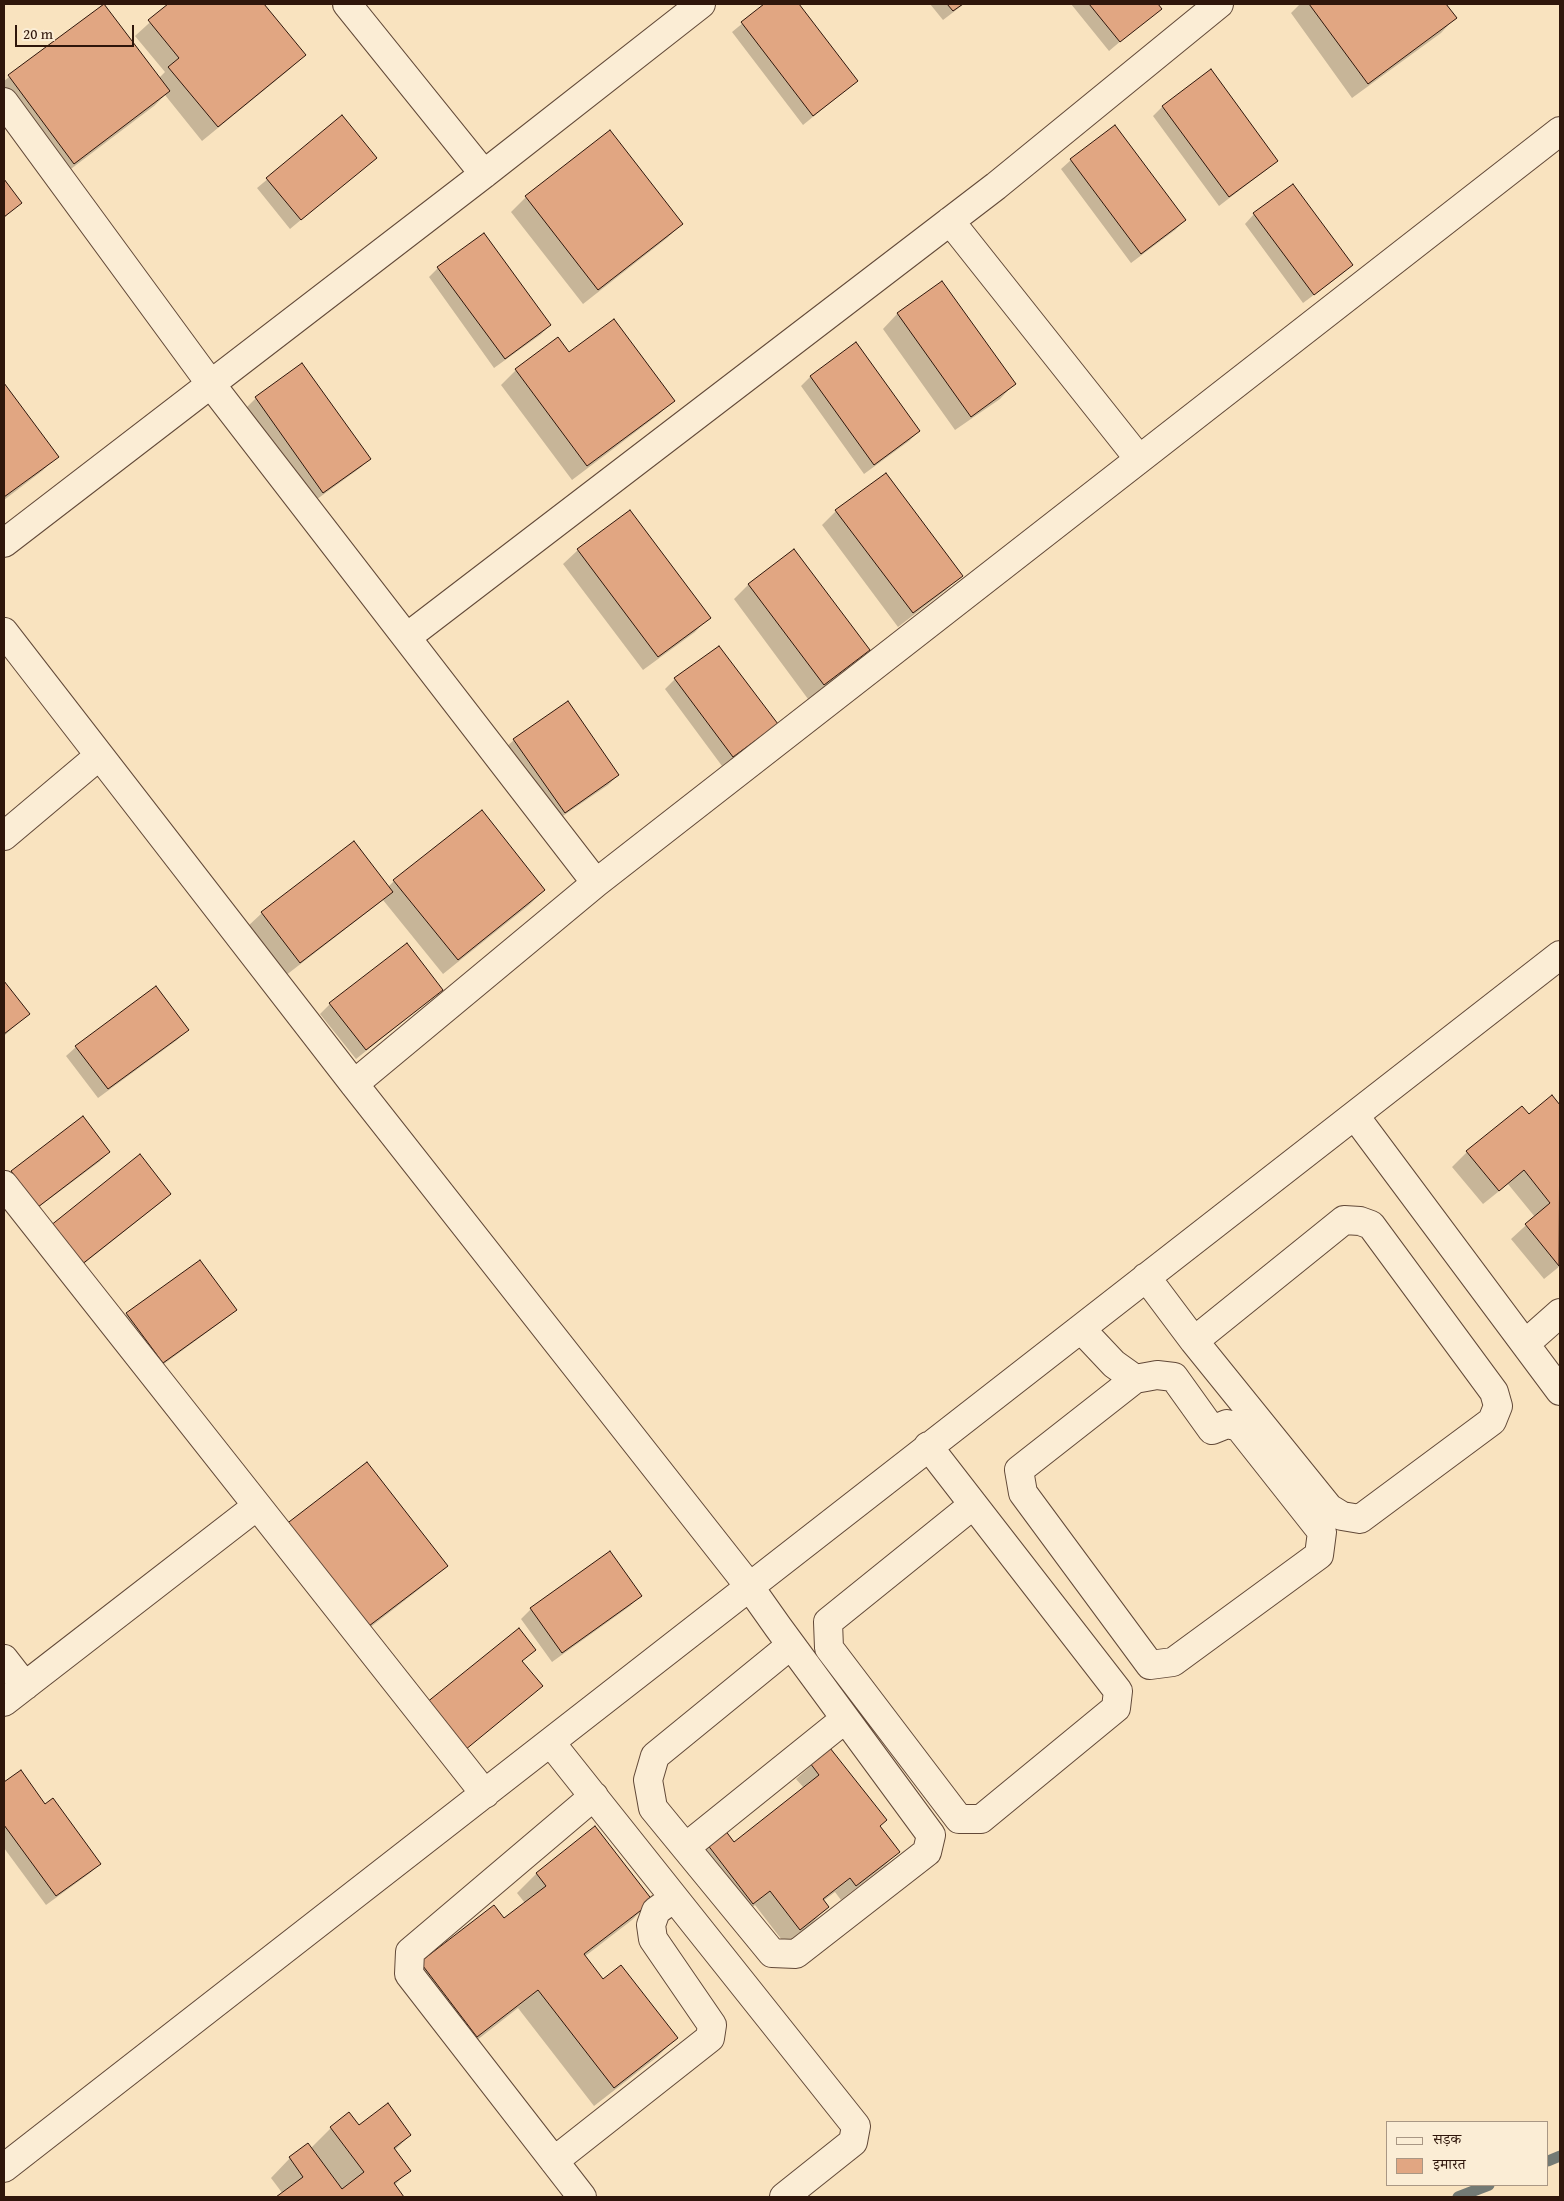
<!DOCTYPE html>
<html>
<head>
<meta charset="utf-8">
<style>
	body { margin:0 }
	#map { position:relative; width:1564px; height:2201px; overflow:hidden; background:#f9e3bf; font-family:"Gentium Book Plus","Noto Serif Devanagari",serif }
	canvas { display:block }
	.frame { position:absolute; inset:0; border:5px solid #2f160b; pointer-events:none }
	.legend { position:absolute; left:1386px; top:2121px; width:162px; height:65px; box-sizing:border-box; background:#fbedd5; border:1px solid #a99784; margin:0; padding:6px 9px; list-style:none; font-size:15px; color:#2f160b }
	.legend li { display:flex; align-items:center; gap:10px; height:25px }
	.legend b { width:25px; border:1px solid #a99784 }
	.scale { position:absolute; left:15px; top:25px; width:119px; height:22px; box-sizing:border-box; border:2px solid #2f160b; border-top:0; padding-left:6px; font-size:15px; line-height:18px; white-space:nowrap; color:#2f160b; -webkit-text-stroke:4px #fbedd5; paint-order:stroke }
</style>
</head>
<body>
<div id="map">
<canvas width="1564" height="2201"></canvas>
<div class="frame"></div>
<ul class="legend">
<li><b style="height:6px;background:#fbedd5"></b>सड़क</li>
<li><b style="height:14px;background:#e1a682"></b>इमारत</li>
</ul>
<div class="scale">20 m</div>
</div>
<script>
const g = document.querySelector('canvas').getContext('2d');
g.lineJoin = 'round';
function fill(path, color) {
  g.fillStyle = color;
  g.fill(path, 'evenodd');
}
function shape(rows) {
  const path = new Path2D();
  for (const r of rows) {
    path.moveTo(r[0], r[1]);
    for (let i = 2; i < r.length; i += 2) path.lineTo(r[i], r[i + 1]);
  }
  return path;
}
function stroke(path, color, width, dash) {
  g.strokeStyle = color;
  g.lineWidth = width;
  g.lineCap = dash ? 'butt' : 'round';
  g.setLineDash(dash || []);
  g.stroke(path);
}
const shadow = shape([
	[170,4,262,4,304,54,290,69,202,141,165,95,154,106,59,178,4,104,4,81,103,5,159,78,165,72,135,36],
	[766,4,797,4,857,81,803,125,732,32],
	[930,4,964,4,943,20],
	[1071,4,1156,4,1160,8,1109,51],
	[1300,4,1445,4,1455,18,1441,33,1352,98,1291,13],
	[1162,107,1276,160,1266,170,1219,206,1153,116],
	[342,117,375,158,290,229,257,188],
	[610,131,682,224,667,238,583,304,511,212,526,197],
	[1071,160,1185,220,1175,230,1131,263,1061,169],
	[4,181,20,202,4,218],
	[1254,214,1352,265,1342,274,1303,303,1245,224],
	[438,268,550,325,540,335,494,368,429,277],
	[942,283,1014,384,1000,399,955,430,883,329,897,314],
	[856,344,919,431,909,441,864,474,801,386,810,377],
	[569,354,673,401,658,415,572,480,501,385,516,370],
	[302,365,370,459,360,468,313,502,246,408,256,398],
	[4,385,57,457,42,471,4,500],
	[836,511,961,576,946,590,898,627,822,525],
	[578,550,709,617,695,632,643,670,563,564],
	[794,550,869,650,854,665,808,699,734,599,748,585],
	[675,679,776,724,766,734,722,766,665,689],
	[514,740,618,775,608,785,554,822,504,749],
	[394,881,544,890,529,905,443,974,383,900,285,976,247,927,262,913,388,887],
	[4,983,28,1014,4,1036],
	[442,990,356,1059,320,1014,330,1004],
	[187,1030,177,1040,98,1098,66,1056,76,1047],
	[1552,1097,1560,1107,1560,1266,1544,1279,1511,1239,1535,1217,1508,1184,1483,1204,1452,1167,1467,1152,1529,1116],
	[109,1152,99,1162,28,1215,4,1180,12,1172],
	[169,1194,160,1203,71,1274,51,1227],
	[235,1310,225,1319,153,1372,118,1324,127,1314],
	[271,1541,446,1566,431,1580,350,1643],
	[640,1596,630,1606,552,1662,521,1619,531,1609],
	[535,1649,521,1662,542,1686,454,1759,417,1714],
	[830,1749,879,1827,899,1851,884,1866,841,1900,835,1892,823,1901,827,1907,813,1922,785,1944,755,1905,738,1918,693,1860,708,1845,734,1844,804,1788,796,1779],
	[20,1772,45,1805,100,1863,90,1873,46,1905,4,1848,4,1784],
	[595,1828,651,1901,632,1920,584,1957,603,1980,676,2038,657,2057,594,2106,518,2008,458,2055,401,1982,420,1963,504,1920,525,1903,517,1893,536,1874],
	[359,2127,410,2135,394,2151,409,2170,394,2186,403,2197,278,2197,283,2194,271,2178,290,2158,311,2148,331,2128]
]);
const stream = shape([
	[1548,2161,1560,2156],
	[1458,2197,1489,2185]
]);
const building = shape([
	[104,4,170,91,74,164,8,75,104,4],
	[168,4,264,4,306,55,218,127,168,67,179,58,148,20,168,4],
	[764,4,799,4,858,81,813,116,741,22,764,4],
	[947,4,963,4,953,11,947,4],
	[1089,4,1158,4,1162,9,1120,42,1089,4],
	[1309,4,1446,4,1457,18,1368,84,1309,4],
	[1211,69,1278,161,1229,197,1162,106,1211,69],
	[342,115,377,158,301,220,266,178,342,115],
	[1115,125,1186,220,1141,254,1070,159,1115,125],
	[610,130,683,224,598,290,525,196,610,130],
	[4,179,22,203,4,217,4,179],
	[1293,184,1353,265,1314,295,1253,213,1293,184],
	[484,233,551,325,505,359,437,267,484,233],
	[942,281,1016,384,971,417,897,313,942,281],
	[614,319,675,401,587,466,515,369,558,337,569,352,614,319],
	[856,342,920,431,874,465,810,376,856,342],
	[302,363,371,459,323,493,255,397,302,363],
	[4,383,59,457,4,497,4,383],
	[886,473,963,576,913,613,835,510,886,473],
	[630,510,711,618,658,657,577,549,630,510],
	[794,549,870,650,824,685,748,584,794,549],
	[719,646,778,724,733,757,674,678,719,646],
	[568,701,619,775,565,813,513,739,568,701],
	[482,810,545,890,458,960,393,880,482,810],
	[354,841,393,892,300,963,261,912,354,841],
	[407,943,443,990,366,1050,329,1003,407,943],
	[4,981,30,1014,4,1034,4,981],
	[156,986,189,1030,108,1089,75,1046,156,986],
	[1552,1095,1560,1105,1559,1266,1525,1224,1550,1203,1524,1170,1499,1191,1466,1151,1522,1106,1529,1114,1552,1095],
	[83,1116,110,1152,38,1207,11,1171,83,1116],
	[140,1154,171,1194,81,1265,50,1226,140,1154],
	[200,1260,237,1310,163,1363,126,1313,200,1260],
	[367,1462,448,1566,365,1629,285,1525,367,1462],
	[610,1551,642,1596,562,1653,530,1608,610,1551],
	[519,1628,536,1650,522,1661,543,1686,465,1750,426,1703,519,1628],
	[830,1748,887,1820,880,1826,900,1852,856,1886,850,1878,823,1899,829,1907,800,1930,770,1891,753,1904,707,1844,725,1830,734,1842,819,1775,810,1763,830,1748],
	[21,1770,45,1804,53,1798,101,1864,56,1896,4,1825,4,1782,21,1770],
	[595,1826,653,1901,584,1954,603,1979,621,1965,678,2038,614,2088,538,1990,477,2037,420,1962,494,1905,504,1918,546,1886,536,1873,595,1826],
	[388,2103,411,2135,394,2148,411,2171,394,2183,404,2197,276,2197,303,2177,289,2157,308,2143,342,2189,364,2172,330,2127,349,2112,359,2125,388,2103]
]);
const street = shape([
	[347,4,484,174],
	[4,102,210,383,596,883],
	[950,221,1139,459],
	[4,543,484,174,701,4],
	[4,632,354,1084,749,1586,778,1627,931,1835,927,1852,796,1954,772,1953,653,1808,648,1780,655,1756,791,1645],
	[407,637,996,186,1219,4],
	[4,836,99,756],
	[354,1084,596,883,1560,131],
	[1355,1116,1560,1391],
	[4,1185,485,1794],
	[1146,1277,1194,1341,1329,1508,1342,1516,1360,1519,1492,1421,1498,1406,1494,1392,1371,1225,1360,1221,1344,1220,1194,1341],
	[1081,1329,1114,1364,1135,1379,1157,1375,1174,1377,1212,1430,1227,1424,1239,1427,1322,1532,1319,1555,1173,1662,1150,1665,1023,1493,1019,1470,1135,1379],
	[1525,1344,1560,1313],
	[928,1446,1118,1691,1116,1708,981,1819,959,1819,829,1648,828,1622,973,1505],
	[4,1659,25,1686],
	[4,1702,257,1506],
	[551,1743,856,2126,853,2142,784,2197],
	[686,1847,845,1719],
	[554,2161,710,2038,712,2025,653,1939,651,1925,656,1911,674,1898],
	[4,2168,1560,955],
	[582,2197,409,1974,410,1952,594,1796]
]);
fill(shadow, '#0003');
stroke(stream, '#737a74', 11);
fill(building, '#e1a682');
stroke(building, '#2f160b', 1);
stroke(street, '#624938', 30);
stroke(street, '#fbedd5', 28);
</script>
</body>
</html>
